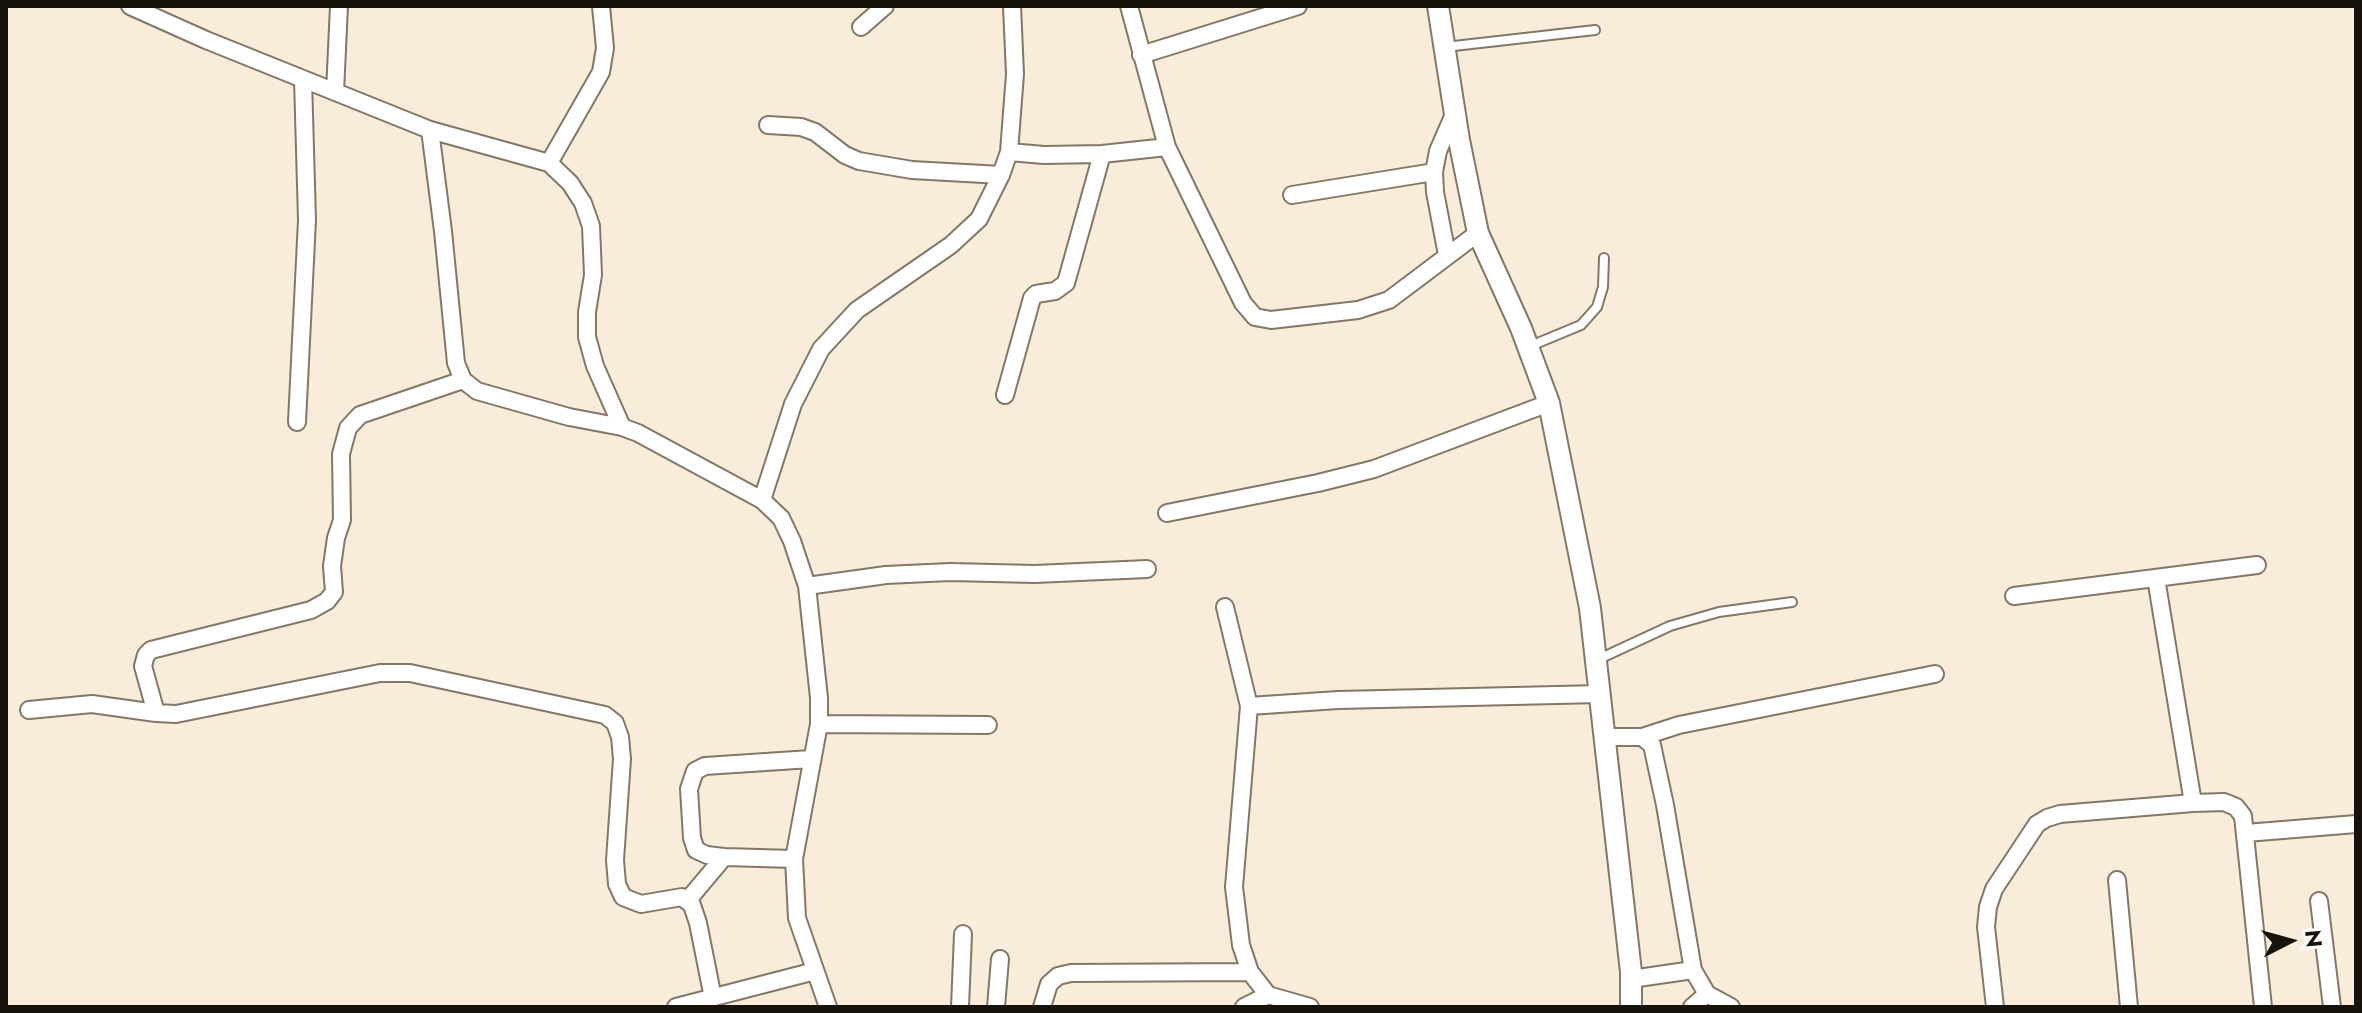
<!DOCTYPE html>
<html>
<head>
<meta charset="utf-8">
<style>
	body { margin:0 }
	#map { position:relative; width:2362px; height:1013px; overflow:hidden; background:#faecda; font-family:Jost,sans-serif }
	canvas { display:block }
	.frame { position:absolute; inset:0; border:8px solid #17130c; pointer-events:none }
	.north { position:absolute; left:2250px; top:901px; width:80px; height:80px; -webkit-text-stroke:6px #fff; paint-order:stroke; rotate:84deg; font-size:22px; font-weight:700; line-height:32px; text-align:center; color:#17130c }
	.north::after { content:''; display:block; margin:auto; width:28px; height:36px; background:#17130c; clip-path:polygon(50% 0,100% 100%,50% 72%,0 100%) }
</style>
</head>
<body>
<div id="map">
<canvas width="2362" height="1013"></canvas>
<div class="frame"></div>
<div class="north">N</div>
</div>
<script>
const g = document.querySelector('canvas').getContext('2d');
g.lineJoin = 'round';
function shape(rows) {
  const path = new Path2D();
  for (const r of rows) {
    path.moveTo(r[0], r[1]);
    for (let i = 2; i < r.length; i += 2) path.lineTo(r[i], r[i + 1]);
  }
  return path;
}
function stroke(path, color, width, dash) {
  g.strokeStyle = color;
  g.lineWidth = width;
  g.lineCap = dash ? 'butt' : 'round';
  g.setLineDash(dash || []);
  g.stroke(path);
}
const service = shape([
	[1445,47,1595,30],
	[1528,347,1581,325,1597,307,1603,287,1604,258],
	[1599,659,1670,626,1719,612,1792,602]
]);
const minor = shape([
	[130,6,206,40,430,130,549,163,570,183,583,203,591,226,593,275,587,312,587,337,595,366,622,427],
	[1129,6,1167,147,1243,303,1255,317,1271,320,1358,310,1389,300,1478,233],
	[861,27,885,6],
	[1141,55,1298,6],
	[335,92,339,6],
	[768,125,801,127,815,132,845,155,859,161,912,170,1001,175],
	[430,130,443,231,456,363,463,380,477,391,569,417,622,427,638,433,762,500,781,518,792,541,807,586,819,698,819,724,794,859,797,918,828,1007],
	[1009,152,1044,155,1102,154,1167,147],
	[549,163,601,72,605,48,601,6],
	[1292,195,1434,172],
	[1447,255,1435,192,1434,172,1438,151,1455,112],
	[1005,395,1032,298,1036,294,1055,291,1066,283,1102,154],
	[297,422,307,220,303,79],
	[762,500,793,404,821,349,857,310,951,245,979,219,1001,175,1009,152,1015,74,1012,6],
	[1167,513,1318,483,1374,469,1549,403],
	[2156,578,2193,803],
	[807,586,886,575,950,572,1035,574,1147,569],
	[2014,596,2257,565],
	[1225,607,1249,706,1234,887,1241,945,1250,972,1268,995,1310,1007],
	[1249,706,1338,700,1601,694],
	[29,710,92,704,156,713,176,714,380,673,410,673,605,715,615,723,620,737,622,759,615,860,617,884,623,897,641,904,682,897,692,905,698,923,713,998],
	[156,713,143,666,146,655,151,650,311,610,327,601,334,592,332,566,336,538,342,520,341,454,348,428,360,415,463,380],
	[819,724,988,725],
	[1606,737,1642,737,1652,745,1665,805,1693,970,1707,994,1731,1007],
	[1642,737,1679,725,1935,674],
	[2246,833,2356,824],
	[794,859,724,857,707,855,696,850,692,838,689,789,695,771,705,766,811,759],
	[2117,880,2129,1007],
	[687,901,724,857],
	[2319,901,2332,1007],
	[1631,979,1693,970],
	[676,1007,815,971],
	[960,1007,963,934],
	[996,1007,1000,959],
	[1042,1007,1049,984,1058,976,1071,973,1250,972],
	[1244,1007,1268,995],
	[1692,1007,1707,994],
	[1995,1007,1986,927,1988,907,1994,889,2037,824,2047,818,2060,814,2193,803,2224,802,2236,807,2243,816,2263,1007]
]);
const tertiary = shape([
	[1438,6,1459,140,1478,233,1521,328,1549,403,1590,608,1631,972,1631,1007]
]);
stroke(service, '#847767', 12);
stroke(minor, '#847767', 20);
stroke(tertiary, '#847767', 24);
stroke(service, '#fff', 8);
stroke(minor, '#fff', 16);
stroke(tertiary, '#fff', 20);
</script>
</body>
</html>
